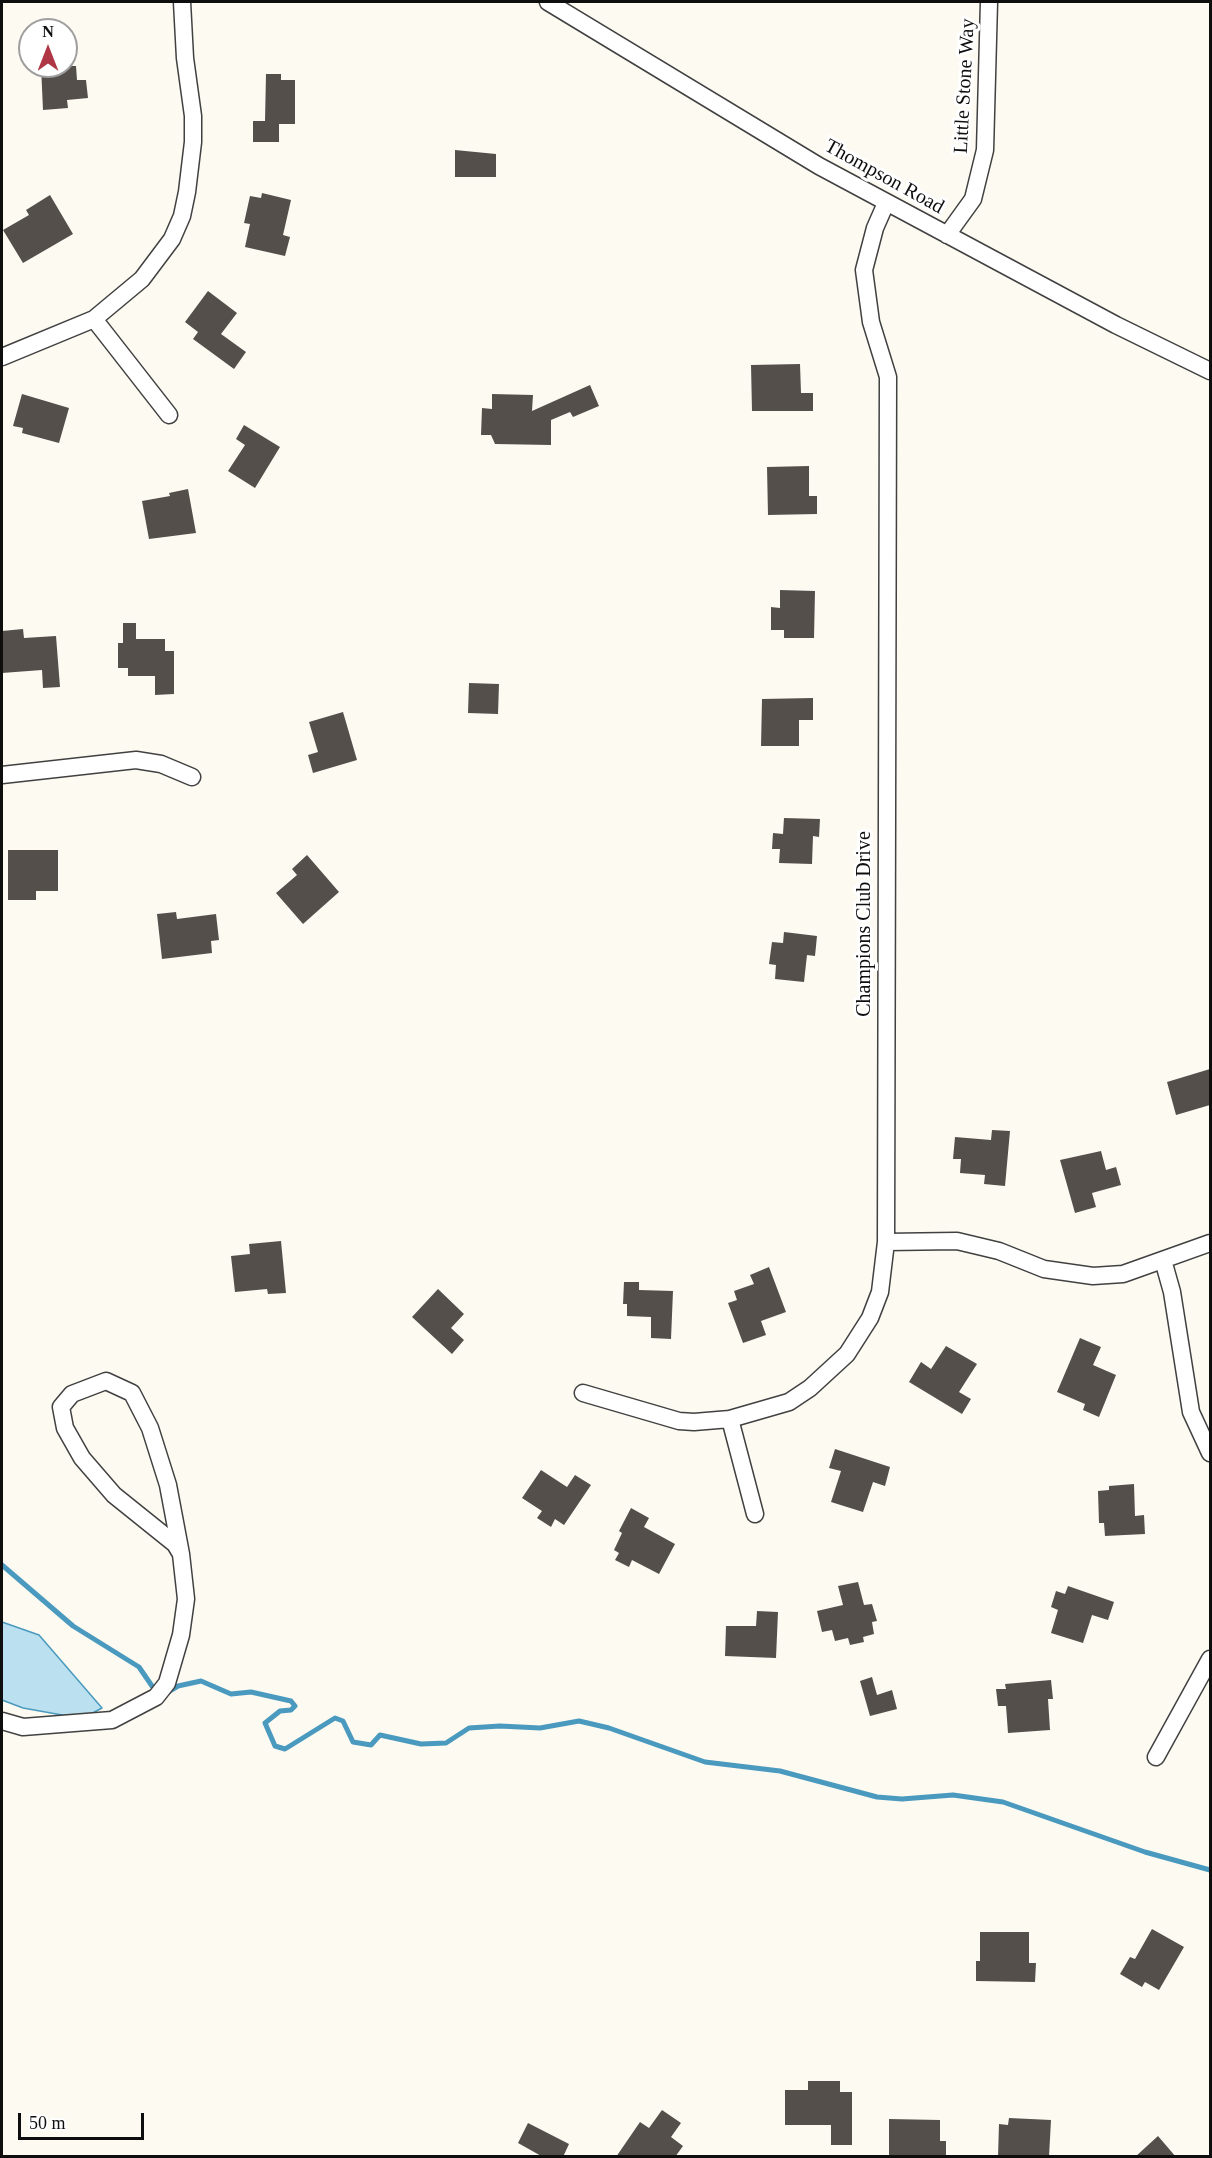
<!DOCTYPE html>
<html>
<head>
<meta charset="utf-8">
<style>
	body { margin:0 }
	#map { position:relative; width:1212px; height:2158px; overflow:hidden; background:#fdfaf1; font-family:Georgia,serif }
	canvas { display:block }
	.frame { position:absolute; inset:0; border:3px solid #0e0e0e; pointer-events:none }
	.north { position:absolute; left:18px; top:18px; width:60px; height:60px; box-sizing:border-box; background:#fff; border:2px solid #9f9f9f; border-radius:50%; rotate:0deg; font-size:16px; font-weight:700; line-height:24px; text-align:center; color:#0e0e0e }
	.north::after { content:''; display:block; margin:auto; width:21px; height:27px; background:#ae3645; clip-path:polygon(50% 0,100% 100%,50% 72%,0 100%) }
	.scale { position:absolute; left:18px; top:2113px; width:126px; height:27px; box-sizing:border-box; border:3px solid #0e0e0e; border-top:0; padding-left:8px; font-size:18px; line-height:21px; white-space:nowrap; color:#0e0e0e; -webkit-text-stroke:4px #fff; paint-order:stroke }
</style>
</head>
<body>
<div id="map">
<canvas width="1212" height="2158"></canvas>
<div class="frame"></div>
<div class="north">N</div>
<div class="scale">50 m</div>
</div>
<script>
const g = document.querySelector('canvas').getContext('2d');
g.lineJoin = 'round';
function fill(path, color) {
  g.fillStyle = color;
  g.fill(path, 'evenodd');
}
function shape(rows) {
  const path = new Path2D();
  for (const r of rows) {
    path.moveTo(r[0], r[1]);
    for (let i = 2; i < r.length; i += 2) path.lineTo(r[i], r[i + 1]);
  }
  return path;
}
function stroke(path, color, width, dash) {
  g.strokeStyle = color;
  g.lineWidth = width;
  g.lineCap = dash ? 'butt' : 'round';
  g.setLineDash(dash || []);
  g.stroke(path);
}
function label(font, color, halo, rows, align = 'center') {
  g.font = font + ' Georgia,serif';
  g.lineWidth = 6;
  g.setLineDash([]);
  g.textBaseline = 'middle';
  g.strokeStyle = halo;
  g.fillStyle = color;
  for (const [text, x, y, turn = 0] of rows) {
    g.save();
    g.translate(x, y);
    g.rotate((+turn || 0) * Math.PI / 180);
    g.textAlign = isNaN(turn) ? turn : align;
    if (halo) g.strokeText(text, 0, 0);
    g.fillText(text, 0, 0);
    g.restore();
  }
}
const water = shape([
	[2,1622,39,1635,102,1708,87,1716,62,1715,23,1708,2,1700,2,1622]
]);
const stream = shape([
	[2,1565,73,1626,139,1667,152,1686,159,1690],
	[168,1692,178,1686,201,1681,231,1694,251,1692,291,1701,295,1706,291,1710,280,1711,265,1723,275,1746,285,1749,335,1718,343,1721,353,1742,371,1745,380,1735,421,1744,446,1743,469,1728,500,1726,540,1728,579,1721,609,1728,705,1762,780,1771,877,1797,902,1799,953,1795,1003,1802,1145,1852,1210,1870]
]);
const building = shape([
	[41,66,76,66,77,80,86,80,88,98,67,100,68,108,43,110],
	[266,74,281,74,281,80,295,80,295,124,279,124,279,142,253,142,253,121,265,121],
	[455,150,496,154,496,177,455,177],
	[262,193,291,200,283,235,290,237,285,256,245,247,250,224,244,223,250,196,261,198],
	[50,195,73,234,23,263,3,230,29,215,26,210],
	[208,291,237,313,221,334,246,352,234,369,193,339,198,332,185,322],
	[800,364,801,393,813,393,813,411,752,411,751,365],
	[590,385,599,406,573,417,570,412,551,420,551,445,495,444,491,435,481,435,482,408,492,409,492,394,533,395,532,411],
	[22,394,69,408,59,443,22,433,23,428,13,426],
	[244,425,280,447,255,488,228,471,245,445,236,439],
	[809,466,809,496,817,496,817,514,768,515,767,467],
	[188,489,196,533,149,539,142,501,170,496,169,493],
	[780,590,815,591,814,638,784,638,784,630,771,630,771,607,780,608],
	[123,623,136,623,136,639,165,639,165,651,174,651,174,694,155,695,155,676,128,676,128,668,118,668,118,643,123,643],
	[23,629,24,638,56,636,60,687,43,688,42,670,2,673,2,631],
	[469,683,499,684,498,714,468,713],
	[813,698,813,720,799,720,799,746,761,746,762,699],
	[343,712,357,760,313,773,308,755,318,752,309,722],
	[784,818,820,819,819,837,813,836,812,864,779,863,780,849,772,849,773,833,783,834],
	[8,850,58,850,58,891,36,891,36,900,8,900],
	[307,855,339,892,303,924,276,893,297,875,292,869],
	[176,912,177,919,216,914,219,940,211,941,212,953,162,959,157,914],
	[784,932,817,936,815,956,807,955,804,982,775,979,776,965,769,964,772,942,783,943],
	[1210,1069,1210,1105,1176,1115,1167,1082],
	[992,1130,1010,1131,1005,1186,984,1184,985,1175,960,1173,961,1159,953,1159,955,1137,991,1140],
	[1101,1151,1106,1170,1116,1167,1121,1185,1092,1193,1096,1207,1075,1213,1060,1160],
	[281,1241,286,1293,268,1294,267,1289,235,1292,231,1256,250,1254,249,1244],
	[769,1267,786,1312,761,1321,766,1335,743,1343,728,1303,737,1300,734,1291,754,1284,750,1275],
	[624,1282,639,1282,639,1290,673,1291,671,1339,651,1338,651,1317,627,1316,627,1304,623,1304],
	[438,1289,464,1314,451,1328,464,1340,452,1354,412,1317],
	[1080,1338,1101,1347,1093,1365,1116,1375,1099,1417,1083,1410,1085,1404,1057,1392],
	[946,1346,977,1364,959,1392,971,1399,962,1414,909,1382,921,1362,931,1369],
	[835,1449,890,1467,885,1486,873,1482,863,1512,831,1502,841,1471,829,1468],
	[541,1470,567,1487,575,1475,591,1485,564,1525,555,1519,551,1527,537,1518,542,1511,522,1498],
	[1134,1484,1135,1516,1144,1515,1145,1534,1105,1536,1104,1523,1099,1523,1098,1491,1109,1490,1109,1486],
	[631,1508,649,1518,644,1527,675,1544,659,1574,632,1560,629,1567,615,1560,619,1553,614,1550,622,1533,619,1531],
	[858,1582,864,1605,872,1604,877,1621,872,1622,874,1634,863,1637,864,1642,850,1645,848,1638,835,1641,832,1630,822,1632,817,1611,843,1605,838,1586],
	[1068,1586,1114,1602,1108,1620,1092,1615,1083,1643,1051,1633,1058,1610,1051,1607,1056,1591,1065,1594],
	[757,1611,778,1612,776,1658,725,1656,726,1626,756,1626],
	[872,1677,877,1695,892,1690,897,1709,870,1716,860,1681],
	[1051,1680,1053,1699,1048,1699,1050,1730,1008,1733,1006,1706,998,1706,996,1689,1006,1689,1005,1684],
	[1152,1929,1184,1947,1159,1990,1145,1982,1142,1987,1120,1974,1130,1957,1135,1959],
	[980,1932,1029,1932,1029,1963,1036,1963,1035,1982,976,1981,976,1961,980,1961],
	[808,2081,840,2081,840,2092,852,2092,852,2145,831,2145,831,2125,785,2125,785,2090,808,2090],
	[662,2110,681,2123,671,2137,683,2146,675,2157,616,2157,640,2122,649,2128],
	[1009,2118,1051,2120,1049,2157,998,2157,999,2124,1008,2125],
	[889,2119,940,2120,940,2141,946,2141,946,2157,889,2157],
	[528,2123,569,2144,563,2157,543,2157,518,2143],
	[1158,2136,1176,2157,1135,2157]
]);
const minor = shape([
	[548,2,819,166,1116,325,1210,371],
	[947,235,973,199,985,150,989,2],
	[94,319,169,415],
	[2,357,94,319,142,279,172,239,182,216,187,192,193,142,193,116,185,58,182,2],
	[2,775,136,760,161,764,192,777],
	[886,1242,957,1241,999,1251,1044,1269,1093,1276,1123,1274,1210,1243],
	[1163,1260,1172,1292,1191,1412,1210,1453],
	[583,1393,679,1421,694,1422,730,1419,789,1402,810,1388,847,1354,870,1318,880,1292,886,1242,888,377,871,322,864,270,875,228,886,203],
	[730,1419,755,1514],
	[2,1721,23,1727,112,1720,156,1697,167,1683,181,1635,186,1599,181,1554,168,1485,150,1428,132,1393,106,1381,72,1394,61,1407,65,1428,82,1458,114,1495,175,1544,181,1554],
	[1156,1757,1210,1659]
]);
const streetNames = [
	["Little Stone Way",965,86,-87],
	["Thompson Road",884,177,29],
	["Champions Club Drive",865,924,-90]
];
fill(water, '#bbe0ef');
stroke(water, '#4a99be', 1.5);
stroke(stream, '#4a99be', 5);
fill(building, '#554f4c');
stroke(minor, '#414141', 19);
stroke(minor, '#fff', 16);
label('20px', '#0e0e0e', '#fff', streetNames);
</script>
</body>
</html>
